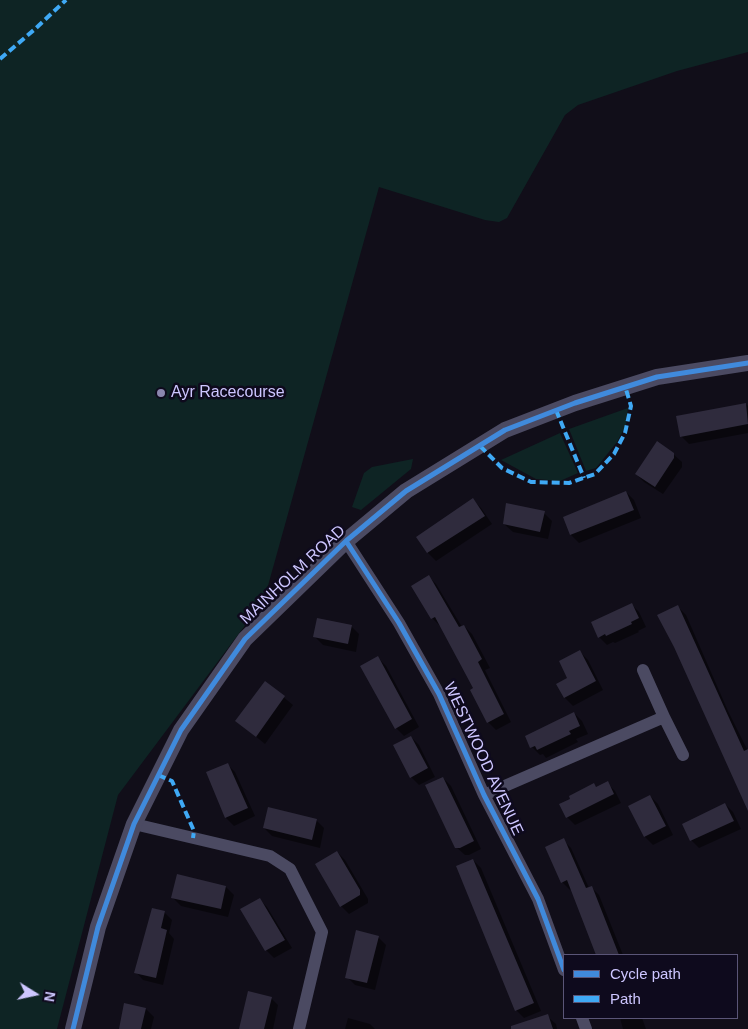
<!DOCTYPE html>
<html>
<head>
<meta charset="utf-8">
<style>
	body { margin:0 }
	#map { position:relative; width:748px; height:1029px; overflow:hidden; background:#110e19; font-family:Helvetica,sans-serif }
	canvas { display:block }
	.legend { position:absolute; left:563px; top:954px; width:175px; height:65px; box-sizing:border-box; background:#0e0a1d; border:1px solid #5a5577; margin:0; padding:6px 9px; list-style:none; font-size:15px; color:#cdc6ff }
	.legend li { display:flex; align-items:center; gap:10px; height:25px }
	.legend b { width:25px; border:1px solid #5a5577 }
	.north { position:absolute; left:10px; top:969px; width:50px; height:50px; -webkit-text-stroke:4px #0e0a1d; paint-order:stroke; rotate:100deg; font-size:14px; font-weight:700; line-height:20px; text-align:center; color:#cdc6ff }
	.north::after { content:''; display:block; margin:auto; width:18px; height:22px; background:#cdc6ff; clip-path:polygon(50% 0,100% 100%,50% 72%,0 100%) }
</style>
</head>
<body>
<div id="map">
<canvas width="748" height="1029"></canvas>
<ul class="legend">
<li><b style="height:6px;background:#408adc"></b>Cycle path</li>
<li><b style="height:6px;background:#3fa9f5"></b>Path</li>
</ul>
<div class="north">N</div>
</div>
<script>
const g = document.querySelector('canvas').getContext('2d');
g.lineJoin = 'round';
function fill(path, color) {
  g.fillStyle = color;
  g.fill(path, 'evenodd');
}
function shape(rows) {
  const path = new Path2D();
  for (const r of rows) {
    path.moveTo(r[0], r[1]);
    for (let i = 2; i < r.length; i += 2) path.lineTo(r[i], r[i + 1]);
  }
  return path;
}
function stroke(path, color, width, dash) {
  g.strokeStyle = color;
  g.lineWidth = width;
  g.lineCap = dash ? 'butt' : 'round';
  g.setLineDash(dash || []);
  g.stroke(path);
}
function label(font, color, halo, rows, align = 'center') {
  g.font = font + ' Helvetica,sans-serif';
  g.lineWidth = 5;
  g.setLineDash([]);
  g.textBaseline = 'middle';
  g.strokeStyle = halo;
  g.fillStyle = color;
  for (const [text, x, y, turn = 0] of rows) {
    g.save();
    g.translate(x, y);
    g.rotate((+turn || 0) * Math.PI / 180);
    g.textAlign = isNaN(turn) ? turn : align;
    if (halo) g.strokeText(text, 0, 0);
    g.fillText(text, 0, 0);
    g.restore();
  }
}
const green = shape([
	[0,0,748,0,748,52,677,71,578,105,565,115,507,218,499,222,485,220,379,187,264,600,118,795,57,1029,0,1029],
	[628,408,626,425,617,442,596,468,586,471,569,429],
	[560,433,578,473,560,481,536,479,501,460],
	[413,459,411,469,361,510,352,507,364,473,372,467]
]);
const shadow = shape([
	[746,404,748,406,748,433,689,444,681,436],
	[673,454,682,462,682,467,663,494,644,482,636,474],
	[626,492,634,500,641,518,579,543,571,535,564,517],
	[473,500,481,508,492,524,436,561,428,553,417,537],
	[544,513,552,521,548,539,513,532,504,524],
	[428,576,436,584,462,627,464,626,472,634,490,668,485,670,511,722,496,730,488,722,475,689,441,626,440,626,432,618],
	[631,604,639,612,646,627,638,631,639,632,615,643,613,642,607,645,599,637],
	[678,607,686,615,728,711,748,751,748,799],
	[351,626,359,634,356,652,323,645,315,637],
	[580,652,588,660,603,690,573,706,565,698,558,684,569,678],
	[378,658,386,666,419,727,404,736,396,728],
	[265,682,293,705,265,744,237,721],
	[574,713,582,721,588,734,576,739,578,742,546,758,543,754,540,755,532,747],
	[411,737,419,745,435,777,419,785,411,777],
	[227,764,235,772,255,816,234,826,226,818],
	[443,778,451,786,481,849,469,855,465,855,456,847],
	[607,783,615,791,621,803,575,825,567,817,572,800,594,785,597,788],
	[650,796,658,804,673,835,653,845,645,837,630,806],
	[725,804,733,812,741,829,699,848,691,840],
	[316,820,324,828,320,848,272,836,264,828],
	[563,840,571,848,589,888,591,887,599,895,623,955,598,955,572,889,570,890,562,882],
	[337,852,345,860,368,899,368,903,349,914,341,906],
	[473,860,481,868,541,1011,524,1018,516,1010],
	[226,887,234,895,228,917,181,906,173,898],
	[259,899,267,907,292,948,274,958,266,950],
	[164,912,172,920,169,933,174,939,163,985,143,980,136,972],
	[378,937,386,945,375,990,355,985,347,977],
	[271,998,278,1005,273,1029,241,1029],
	[146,1009,154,1017,151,1029,120,1029],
	[547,1016,556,1024,557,1029,533,1029],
	[348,1018,370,1024,375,1029,345,1029],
	[620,1018,642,1018,646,1029,623,1029]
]);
const building = shape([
	[746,403,748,424,680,437,676,416],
	[657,441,674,453,674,458,655,487,635,474],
	[626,491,634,510,570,535,563,517],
	[473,498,485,516,427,553,416,537],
	[506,503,545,511,540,532,503,524],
	[429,575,459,627,464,625,482,659,478,662,504,714,487,723,470,690,473,688,435,617,431,619,411,586],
	[632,603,639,618,631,622,632,624,606,636,605,634,598,638,591,622],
	[678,605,744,751,748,749,748,811,674,647,657,615],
	[317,618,352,625,348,644,313,637],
	[580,650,596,681,564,698,556,684,567,678,559,661],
	[378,656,412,719,395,729,360,666],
	[265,681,285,696,256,737,235,721],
	[574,712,580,726,569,731,571,734,537,750,535,746,530,748,525,736],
	[411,736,428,768,410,778,393,745],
	[228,763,248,808,225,818,206,772],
	[443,777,474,841,460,848,455,848,425,785],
	[608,781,614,794,566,818,559,804,570,799,569,796,594,783,596,787],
	[650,795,666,826,644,837,628,806],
	[725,803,734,821,690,841,682,824],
	[268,807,317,819,312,840,263,828],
	[564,838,586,888,592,886,619,955,596,955,567,880,561,883,545,847],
	[337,851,360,890,360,895,340,907,315,864],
	[473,859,534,1003,515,1011,456,866],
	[177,874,226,886,221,909,171,898],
	[260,898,285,940,265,951,240,909],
	[152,908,165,911,161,928,167,930,156,978,134,973],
	[356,930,379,936,367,983,345,978],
	[248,991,272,997,264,1029,239,1029],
	[124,1003,146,1008,141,1029,119,1029],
	[548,1014,553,1029,511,1029,511,1026]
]);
const minor = shape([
	[346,541,399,623,439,694,484,795,538,899,564,970],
	[643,670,664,717],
	[484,795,664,717,683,755],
	[134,824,270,856,290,869,322,932,299,1029],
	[582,1018,586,1029]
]);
const tertiary = shape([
	[73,1029,98,927,134,824,181,730,245,639,346,541,406,491,505,430,575,403,657,377,748,363]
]);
const quiet = shape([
	[0,59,35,29,66,0],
	[556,410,584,478],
	[480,446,502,468,531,482,569,483,595,474,614,454,625,433,631,406,625,386],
	[158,775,172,781,194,831,193,838]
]);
const cycleway = shape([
	[346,541,399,623,439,694,484,795,538,899,564,970],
	[73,1029,98,927,134,824,181,730,245,639,346,541,406,491,505,430,575,403,657,377,748,363]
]);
const markers = [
	[161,393,5,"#8b86ae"]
];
const poiNames = [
	["Ayr Racecourse",171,393]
];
const streetNames = [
	["MAINHOLM ROAD",293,575,-43],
	["WESTWOOD AVENUE",483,759,65]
];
fill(green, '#0e2424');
fill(shadow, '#0007');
fill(building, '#2f2b3d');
stroke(minor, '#4b4a62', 12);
stroke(tertiary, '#4b4a62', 16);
stroke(quiet, '#3fa9f5', 4, [8, 4]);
stroke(cycleway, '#408adc', 5);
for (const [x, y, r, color] of markers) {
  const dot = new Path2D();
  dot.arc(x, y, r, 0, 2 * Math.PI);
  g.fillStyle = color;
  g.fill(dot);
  stroke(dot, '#0e0a1d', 2);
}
label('16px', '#cdc6ff', '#0e0a1d', poiNames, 'left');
label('16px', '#cdc6ff', '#0e0a1d', streetNames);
</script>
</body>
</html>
